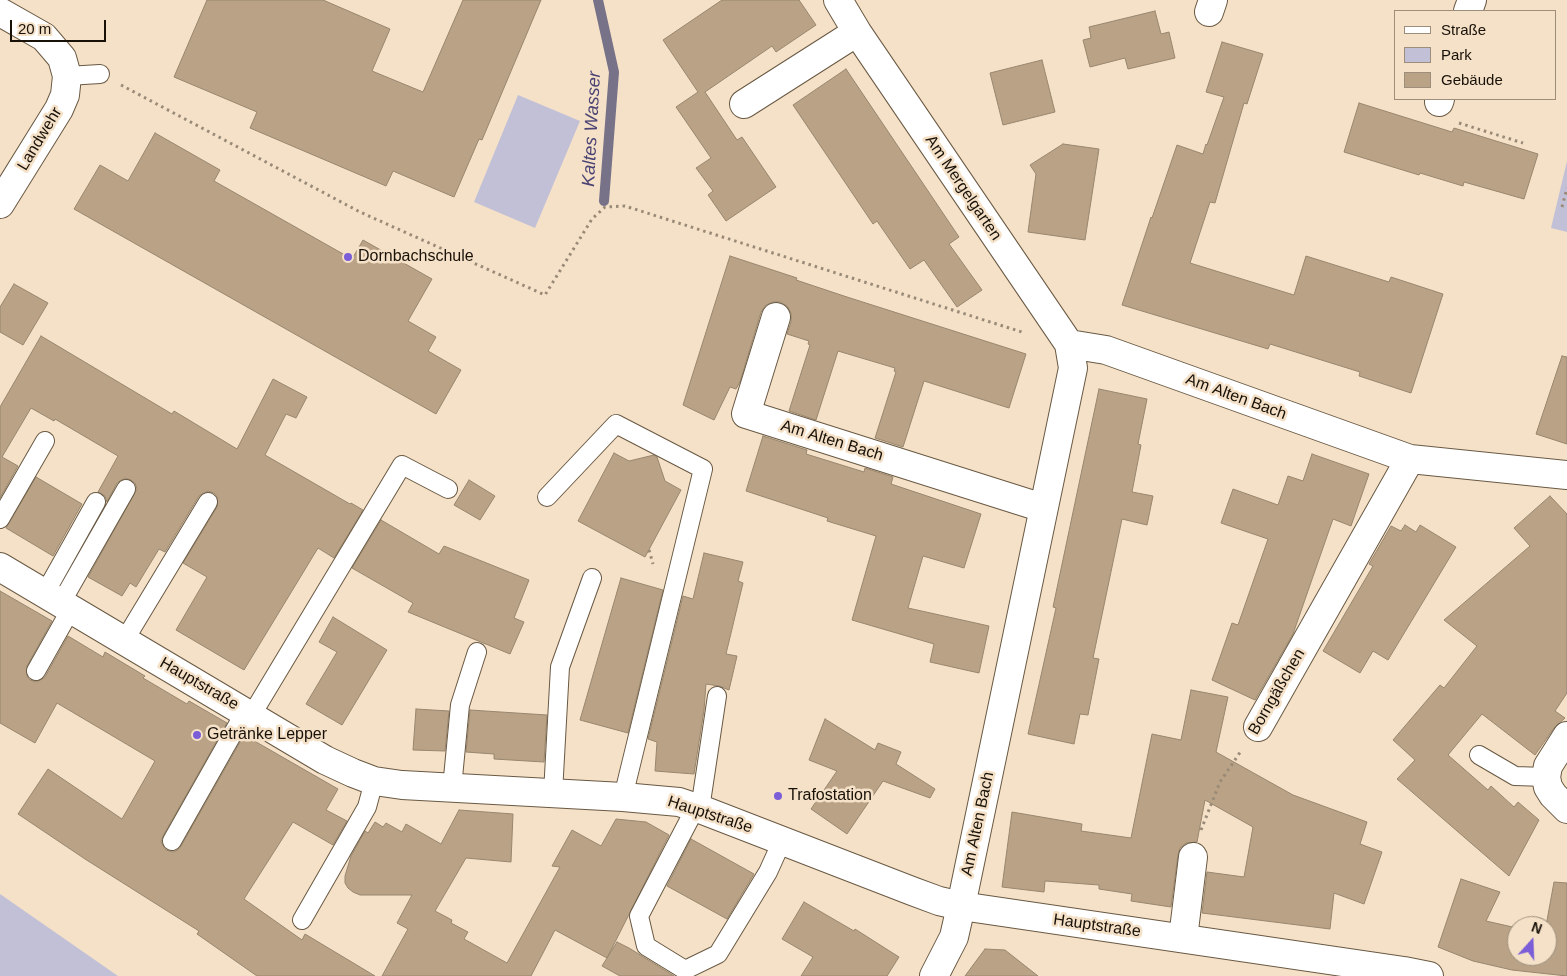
<!DOCTYPE html>
<html>
<head>
<meta charset="utf-8">
<style>
	body { margin:0 }
	#map { position:relative; width:1567px; height:976px; overflow:hidden; background:#f5e1c8; font-family:Arial,sans-serif }
	canvas { display:block }
	.legend { position:absolute; left:1394px; top:10px; width:162px; height:90px; box-sizing:border-box; background:#f5e1c8; border:1px solid #9d8e7b; margin:0; padding:6px 9px; list-style:none; font-size:15px; color:#181108 }
	.legend li { display:flex; align-items:center; gap:10px; height:25px }
	.legend b { width:25px; border:1px solid #9d8e7b }
	.north { position:absolute; left:1507px; top:916px; width:50px; height:50px; box-sizing:border-box; background:#f5e1c8; border:1px solid #9d8e7b; border-radius:50%; rotate:20deg; font-size:14px; font-weight:700; line-height:20px; text-align:center; color:#181108 }
	.north::after { content:''; display:block; margin:auto; width:18px; height:22px; background:#7a5dd7; clip-path:polygon(50% 0,100% 100%,50% 72%,0 100%) }
	.scale { position:absolute; left:10px; top:20px; width:96px; height:22px; box-sizing:border-box; border:2px solid #181108; border-top:0; padding-left:6px; font-size:15px; line-height:18px; white-space:nowrap; color:#181108; -webkit-text-stroke:4px #f5e1c8; paint-order:stroke }
</style>
</head>
<body>
<div id="map">
<canvas width="1567" height="976"></canvas>
<ul class="legend">
<li><b style="height:6px;background:#fff"></b>Straße</li>
<li><b style="height:14px;background:#c2c0d7"></b>Park</li>
<li><b style="height:14px;background:#b9a285"></b>Gebäude</li>
</ul>
<div class="north">N</div>
<div class="scale">20 m</div>
</div>
<script>
const g = document.querySelector('canvas').getContext('2d');
g.lineJoin = 'round';
function fill(path, color) {
  g.fillStyle = color;
  g.fill(path, 'evenodd');
}
function shape(rows) {
  const path = new Path2D();
  for (const r of rows) {
    path.moveTo(r[0], r[1]);
    for (let i = 2; i < r.length; i += 2) path.lineTo(r[i], r[i + 1]);
  }
  return path;
}
function stroke(path, color, width, dash) {
  g.strokeStyle = color;
  g.lineWidth = width;
  g.lineCap = dash ? 'butt' : 'round';
  g.setLineDash(dash || []);
  g.stroke(path);
}
function label(font, color, halo, rows, align = 'center') {
  g.font = font + ' Arial,sans-serif';
  g.lineWidth = 5;
  g.setLineDash([]);
  g.textBaseline = 'middle';
  g.strokeStyle = halo;
  g.fillStyle = color;
  for (const [text, x, y, turn = 0] of rows) {
    g.save();
    g.translate(x, y);
    g.rotate((+turn || 0) * Math.PI / 180);
    g.textAlign = isNaN(turn) ? turn : align;
    if (halo) g.strokeText(text, 0, 0);
    g.fillText(text, 0, 0);
    g.restore();
  }
}
const green = shape([
	[518,95,580,121,535,228,474,202],
	[1567,161,1567,232,1551,228],
	[0,894,118,976,0,976]
]);
const stream = shape([
	[598,0,614,72,604,201]
]);
const building = shape([
	[207,0,323,0,390,29,372,71,423,92,463,0,541,0,482,140,479,139,454,197,393,171,386,186,250,128,257,112,174,77,207,0],
	[722,0,799,0,816,25,776,52,772,46,705,92,737,140,742,137,776,187,726,221,708,195,713,191,696,168,711,158,676,107,698,92,663,40,722,0],
	[1155,11,1161,34,1169,32,1175,58,1128,69,1125,58,1090,67,1083,40,1091,38,1089,27,1155,11],
	[1222,42,1263,54,1247,104,1244,103,1215,203,1210,202,1190,263,1294,295,1306,256,1389,282,1391,277,1443,294,1411,393,1359,376,1360,372,1270,344,1268,349,1122,305,1151,217,1152,218,1177,145,1203,154,1206,144,1207,145,1224,97,1206,92,1222,42],
	[1042,60,1055,112,1003,125,990,73,1042,60],
	[846,69,959,237,949,244,982,290,957,307,924,260,910,269,877,221,873,224,793,105,846,69],
	[1359,103,1452,132,1454,128,1538,154,1524,199,1464,182,1463,186,1420,173,1419,175,1344,152,1359,103],
	[155,133,220,170,214,181,352,259,363,240,432,279,408,321,436,337,428,351,461,370,436,414,74,209,100,165,128,181,155,133],
	[1063,144,1099,149,1085,240,1028,232,1036,174,1030,165,1063,144],
	[730,256,797,278,796,280,847,297,1026,354,1009,408,924,381,903,447,875,438,896,372,894,371,895,368,838,351,816,420,789,411,810,345,808,344,809,341,787,334,791,322,791,313,787,306,780,302,773,302,766,305,761,312,740,382,736,389,730,387,714,420,683,405,730,256],
	[14,284,48,303,23,345,0,332,0,307,14,284],
	[41,336,172,414,174,411,237,449,273,379,307,397,296,418,286,414,265,455,350,504,351,503,363,510,334,558,318,548,244,670,176,630,207,577,183,563,217,507,217,497,214,493,208,491,199,496,165,552,159,549,136,587,130,583,122,596,88,577,137,489,135,483,131,480,125,478,117,483,107,502,105,496,98,492,118,456,55,419,54,421,31,408,2,457,18,466,0,498,0,407,41,336],
	[1562,356,1567,357,1567,444,1536,434,1562,356],
	[1099,389,1147,399,1138,444,1141,445,1132,492,1153,496,1147,525,1122,519,1093,658,1099,659,1088,715,1080,714,1074,744,1028,734,1056,608,1053,607,1099,389],
	[763,436,807,450,806,454,864,472,865,468,893,477,891,484,981,514,964,568,923,556,908,608,989,626,979,673,930,662,934,644,852,620,876,536,827,521,828,518,746,491,763,436],
	[614,453,629,461,654,455,657,457,665,481,681,490,645,557,578,521,614,453],
	[1312,454,1369,474,1351,526,1333,519,1293,634,1255,700,1212,680,1232,623,1238,625,1268,539,1221,523,1233,489,1278,505,1288,476,1303,481,1312,454],
	[36,477,82,504,53,556,6,528,36,477],
	[469,480,495,496,480,520,454,505,469,480],
	[1550,496,1567,514,1567,693,1555,711,1565,718,1554,728,1535,755,1482,714,1448,755,1488,790,1491,786,1514,807,1518,802,1539,820,1509,876,1397,779,1415,760,1393,740,1440,685,1444,688,1477,646,1444,620,1530,546,1514,528,1550,496],
	[381,520,439,554,444,546,529,580,514,618,524,622,510,654,408,612,413,603,352,568,381,520],
	[1405,525,1416,532,1420,525,1456,547,1388,660,1373,651,1360,673,1323,651,1373,566,1369,564,1391,526,1401,531,1405,525],
	[704,553,743,562,738,581,743,583,726,654,737,656,729,690,719,686,706,684,704,710,694,774,655,771,657,742,648,739,683,596,693,599,704,553],
	[621,578,663,590,628,733,580,720,621,578],
	[0,591,52,621,27,666,27,676,30,680,37,682,45,677,68,636,103,657,105,652,145,676,143,678,187,704,189,701,227,723,163,836,161,842,166,850,173,852,178,850,181,846,244,735,338,789,326,810,347,821,333,845,293,822,244,899,302,940,305,934,375,976,257,976,197,934,199,931,85,859,18,814,48,769,122,819,155,761,57,703,35,743,0,723,0,591],
	[333,617,387,650,342,725,306,704,337,652,319,642,333,617],
	[1191,690,1228,697,1216,752,1293,795,1367,822,1360,844,1382,852,1364,904,1334,893,1330,929,1202,913,1207,872,1244,877,1253,827,1205,800,1197,842,1186,843,1180,848,1178,855,1171,907,1131,901,1132,894,1099,889,1099,885,1045,881,1044,892,1002,887,1012,812,1082,824,1081,831,1131,838,1152,734,1181,740,1191,690],
	[416,709,449,711,445,751,413,750,416,709],
	[470,710,547,715,544,762,494,759,494,754,466,752,470,710],
	[825,719,875,750,878,743,901,752,896,764,935,789,930,798,883,781,847,834,811,809,837,771,809,760,825,719],
	[459,810,513,814,511,862,466,858,435,911,452,920,451,923,468,932,464,939,507,963,560,867,552,866,572,830,601,846,616,819,646,822,669,835,607,958,555,930,531,976,382,976,408,929,397,923,412,895,360,895,353,892,348,888,345,883,345,876,351,856,365,831,368,833,375,822,383,827,386,823,402,832,406,824,441,844,459,810],
	[691,839,754,874,727,919,667,886,691,839],
	[1461,879,1500,892,1486,921,1517,928,1517,956,1547,956,1546,926,1554,882,1567,883,1567,976,1512,970,1473,961,1438,947,1461,879],
	[804,902,854,931,855,929,899,957,887,976,801,976,813,957,782,939,804,902],
	[617,942,629,948,674,976,620,976,602,966,617,942],
	[985,949,1005,950,1038,976,965,976,985,949]
]);
const path = shape([
	[121,85,360,212,545,295,592,219,605,207,625,206,1025,333],
	[1459,123,1523,143],
	[1562,207,1567,188],
	[649,550,653,564],
	[1201,830,1220,782,1241,751]
]);
const lane = shape([
	[67,76,100,74],
	[547,497,616,424,703,469,623,797],
	[0,519,45,441],
	[45,593,96,502],
	[61,603,126,489],
	[124,641,208,502],
	[36,671,71,609],
	[251,716,402,465,448,489],
	[1479,755,1515,776,1546,777],
	[452,788,460,705,477,652],
	[553,793,560,667,592,578],
	[696,807,639,916,646,946,685,970,718,954,768,872,782,841],
	[700,809,717,696],
	[172,841,245,712],
	[302,920,367,807,374,781]
]);
const street = shape([
	[838,0,857,32,1069,344],
	[1468,11,1472,0],
	[0,12,44,37,62,58,67,76,65,95,59,109,0,204],
	[1209,12,1213,0],
	[1439,102,1440,99],
	[744,104,857,32],
	[776,317,746,414,1043,508],
	[1258,727,1410,459],
	[1567,736,1548,766,1546,777,1548,787,1553,795,1567,809],
	[1183,938,1193,857],
	[934,976,954,937,961,906,1073,368,1069,344,1106,350,1410,459,1567,475]
]);
const secondary = shape([
	[0,567,325,760,353,773,374,781,402,785,623,797,679,802,700,809,912,891,939,901,961,906,1404,971,1429,976]
]);
const markers = [
	[348,257,5,"#7a5dd7"],
	[197,735,5,"#7a5dd7"],
	[778,796,5,"#7a5dd7"]
];
const streetNames = [
	["Landwehr",40,139,-59],
	["Am Mergelgarten",963,188,56],
	["Am Alten Bach",1236,397,20],
	["Am Alten Bach",832,441,17],
	["Hauptstraße",199,684,30],
	["Borngäßchen",1277,692,-60],
	["Hauptstraße",710,815,18],
	["Am Alten Bach",978,824,-78],
	["Hauptstraße",1097,926,8]
];
const poiNames = [
	["Dornbachschule",358,257],
	["Getränke Lepper",207,735],
	["Trafostation",788,796]
];
const waterNames = [
	["Kaltes Wasser",592,129,-87]
];
fill(green, '#c2c0d7');
stroke(stream, '#777287', 10);
fill(building, '#b9a285');
stroke(building, '#98866e', 1);
stroke(lane, '#695943', 20);
stroke(street, '#695943', 30);
stroke(secondary, '#695943', 30);
stroke(path, '#998a78', 3, [2.5, 4]);
stroke(lane, '#fff', 18);
stroke(street, '#fff', 28);
stroke(secondary, '#fff', 28);
for (const [x, y, r, color] of markers) {
  const dot = new Path2D();
  dot.arc(x, y, r, 0, 2 * Math.PI);
  g.fillStyle = color;
  g.fill(dot);
  stroke(dot, '#f5e1c8', 2);
}
label('16px', '#181108', '#f5e1c8', streetNames);
label('16px', '#181108', '#f5e1c8', poiNames, 'left');
label('italic 18px', '#4b4373', '#f5e1c8', waterNames);
</script>
</body>
</html>
